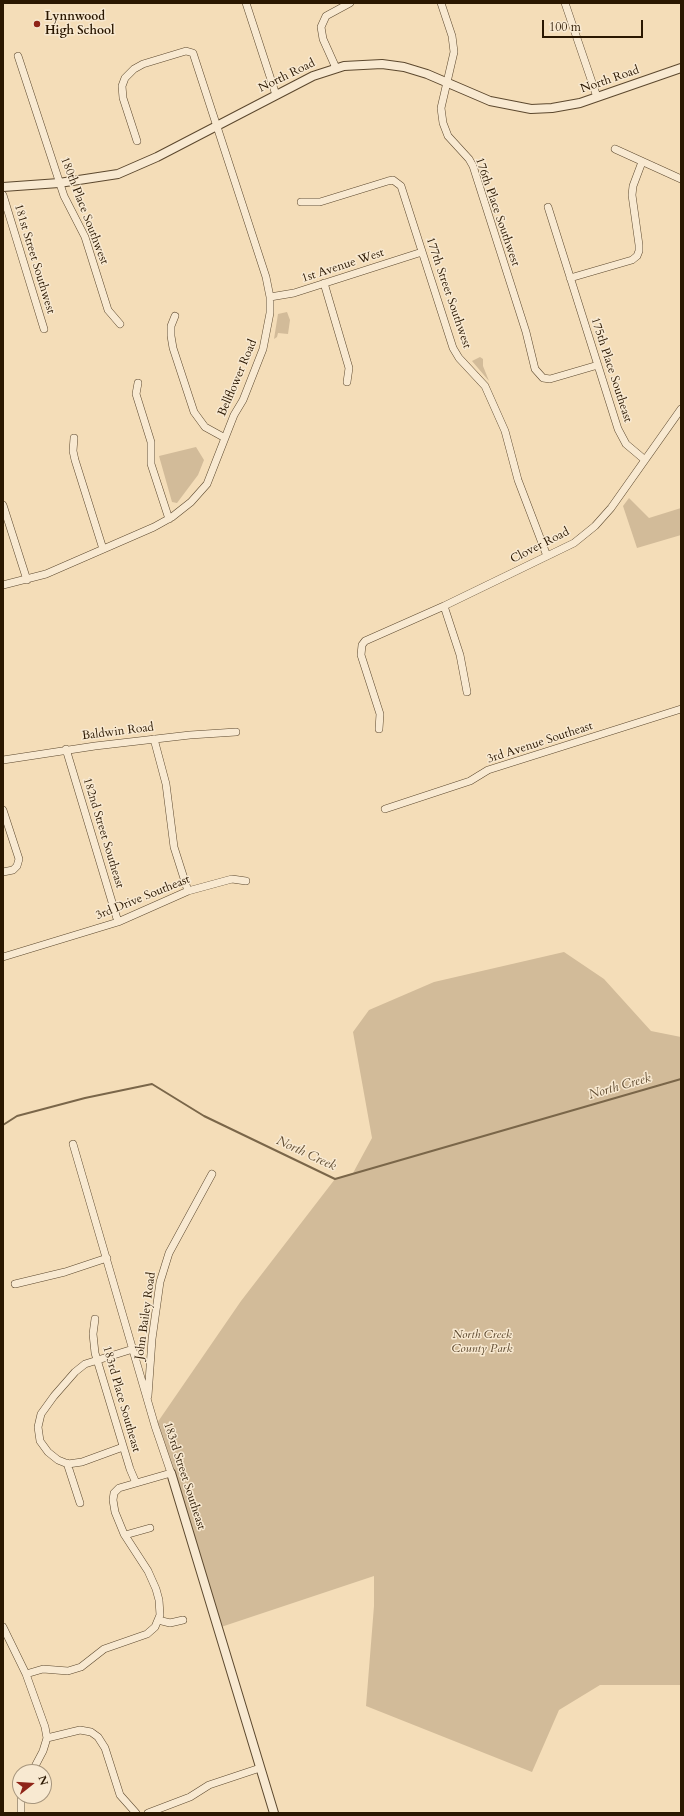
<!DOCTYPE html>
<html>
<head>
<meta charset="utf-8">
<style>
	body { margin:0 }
	#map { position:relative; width:684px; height:1816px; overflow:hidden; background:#f4ddb8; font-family:Cardo,serif }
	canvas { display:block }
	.frame { position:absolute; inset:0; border:4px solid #2a1700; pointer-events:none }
	.north { position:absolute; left:12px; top:1764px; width:40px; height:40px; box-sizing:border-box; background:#f8e9d1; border:1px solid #a6957d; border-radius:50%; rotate:73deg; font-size:11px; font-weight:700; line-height:16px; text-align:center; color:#2a1700 }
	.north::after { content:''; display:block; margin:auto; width:14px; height:18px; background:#8f2418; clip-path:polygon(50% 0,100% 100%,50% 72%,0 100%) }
	.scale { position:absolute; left:542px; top:20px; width:101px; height:18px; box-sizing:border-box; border:2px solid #2a1700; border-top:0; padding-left:5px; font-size:12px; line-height:14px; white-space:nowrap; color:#2a1700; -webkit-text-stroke:3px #f8e9d1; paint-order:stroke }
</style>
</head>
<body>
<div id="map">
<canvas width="684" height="1816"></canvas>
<div class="frame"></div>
<div class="north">N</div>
<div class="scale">100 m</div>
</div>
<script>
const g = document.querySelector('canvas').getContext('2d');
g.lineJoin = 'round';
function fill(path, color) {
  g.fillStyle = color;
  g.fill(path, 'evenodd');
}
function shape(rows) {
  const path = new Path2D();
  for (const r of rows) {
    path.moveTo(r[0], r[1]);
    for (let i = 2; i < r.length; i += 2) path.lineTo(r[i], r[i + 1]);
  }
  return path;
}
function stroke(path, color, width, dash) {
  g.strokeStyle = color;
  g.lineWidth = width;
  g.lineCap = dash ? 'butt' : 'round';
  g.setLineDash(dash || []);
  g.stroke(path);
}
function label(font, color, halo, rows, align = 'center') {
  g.font = font + ' Cardo,serif';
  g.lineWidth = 3;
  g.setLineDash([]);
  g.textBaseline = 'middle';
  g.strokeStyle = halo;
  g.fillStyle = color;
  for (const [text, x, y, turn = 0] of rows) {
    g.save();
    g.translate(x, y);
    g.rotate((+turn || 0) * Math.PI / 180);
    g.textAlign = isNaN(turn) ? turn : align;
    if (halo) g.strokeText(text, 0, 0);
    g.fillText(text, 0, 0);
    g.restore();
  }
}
const green = shape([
	[287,312,290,320,288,334,278,333,277,337,274,339,278,314],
	[480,357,483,359,483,366,489,381,472,361],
	[196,447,204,460,198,475,177,503,172,502,159,456],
	[629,498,649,518,681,508,681,535,637,548,623,506],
	[564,952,604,979,651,1031,681,1037,681,1685,600,1685,559,1710,532,1772,366,1706,374,1606,374,1576,218,1628,155,1426,241,1301,335,1179,353,1173,372,1138,353,1032,369,1010,434,982]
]);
const stream = shape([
	[3,1125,17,1116,85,1098,152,1084,204,1116,335,1179,681,1079]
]);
const minor = shape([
	[246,3,276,95],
	[441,3,452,36,454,52,441,108,443,123,448,136,469,159,473,166,526,332,535,369,543,378,550,379,598,365],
	[565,3,597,97],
	[18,56,64,196,85,237,108,310,120,324],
	[336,68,323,39,321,27,326,16,350,3],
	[615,149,681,179],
	[3,195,44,329],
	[301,202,320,202,388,181,393,180,401,186,453,348,459,358,485,386,505,431,518,480,547,556],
	[548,207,618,429,626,444,645,460],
	[570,278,632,260,637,256,639,251,639,245,632,195,633,186,642,162],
	[324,283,349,368,347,382],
	[270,297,294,293,422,252],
	[175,316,171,326,171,336,173,348,194,412,205,427,225,438],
	[138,383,136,394,151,442,151,464,169,519],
	[74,438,73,451,75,460,103,549],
	[3,505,27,580],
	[3,585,46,574,154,527,172,517,191,502,207,484,234,415,243,400,263,349,270,313,270,297,266,277,193,53,186,51,143,64,134,69,125,78,122,86,123,98,137,141],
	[444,606,460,655,467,692],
	[379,729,380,714,361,655,362,645,365,641,444,606,574,543,595,526,611,508,681,409],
	[154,739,166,784,174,847,188,891],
	[66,749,118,922],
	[3,760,95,746,190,735,236,732],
	[385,809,470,781,488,770,681,709],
	[3,810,19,859,17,866,13,870,3,872],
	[3,957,118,922,188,891,232,879,246,881],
	[15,1284,65,1272,107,1258],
	[95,1319,93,1334,95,1353,130,1469,136,1483],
	[148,1396,152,1339,160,1282,169,1253,212,1174],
	[123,1447,82,1462,68,1464,58,1460,48,1452,40,1441,38,1427,41,1414,54,1396,75,1372,85,1364,133,1349],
	[67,1463,80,1503],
	[125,1535,150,1528],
	[158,1620,170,1623,183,1620],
	[3,1627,26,1674,45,1727,47,1738,43,1751,32,1772],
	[26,1674,43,1669,68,1671,81,1667,104,1649,147,1634,155,1627,160,1615,159,1600,156,1589,148,1571,124,1534,115,1512,113,1500,114,1493,119,1488,171,1473,155,1426,73,1144],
	[47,1738,80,1730,91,1732,98,1737,105,1748,120,1795,136,1813],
	[21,1813,21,1796],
	[148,1813,190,1797,209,1785,260,1768]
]);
const tertiary = shape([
	[3,187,59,183,118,174,157,157,313,76,344,66,382,64,404,67,427,74,490,101,531,109,552,108,580,103,681,68],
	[171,1473,274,1813]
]);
const markers = [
	[37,24,4,"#8f2418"]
];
const poiNames = [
	["Lynnwood",45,17],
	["High School",45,31]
];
const streetNames = [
	["North Road",287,76,-26],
	["North Road",610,80,-19],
	["180th Place Southwest",84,211,69],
	["176th Place Southwest",497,212,71],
	["181st Street Southwest",34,259,73],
	["1st Avenue West",343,266,-18],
	["177th Street Southwest",448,293,71],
	["175th Place Southeast",611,370,72],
	["Bellflower Road",238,378,-67],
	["Clover Road",540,546,-27],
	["Baldwin Road",118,732,-7],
	["3rd Avenue Southeast",540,743,-18],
	["182nd Street Southeast",103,833,73],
	["3rd Drive Southeast",143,898,-22],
	["John Bailey Road",146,1316,-82],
	["183rd Place Southeast",121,1399,74],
	["183rd Street Southeast",184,1476,72]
];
const parkNames = [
	["North Creek",482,1335],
	["County Park",482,1349]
];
const waterNames = [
	["North Creek",620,1087,-16],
	["North Creek",306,1154,25]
];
fill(green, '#d2bb99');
stroke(stream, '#7a6649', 2);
stroke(minor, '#5c482e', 8);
stroke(tertiary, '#5c482e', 10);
stroke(minor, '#f8e9d1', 7);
stroke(tertiary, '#f8e9d1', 8);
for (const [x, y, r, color] of markers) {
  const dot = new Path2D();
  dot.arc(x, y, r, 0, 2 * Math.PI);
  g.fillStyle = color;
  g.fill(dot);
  stroke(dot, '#f8e9d1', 1.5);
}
label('bold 12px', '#2a1700', '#f8e9d1', poiNames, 'left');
label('12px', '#2a1700', '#f8e9d1', streetNames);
label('italic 12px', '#5c482e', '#f8e9d1', parkNames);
label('italic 13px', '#5f4b30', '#f8e9d1', waterNames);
</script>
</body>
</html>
